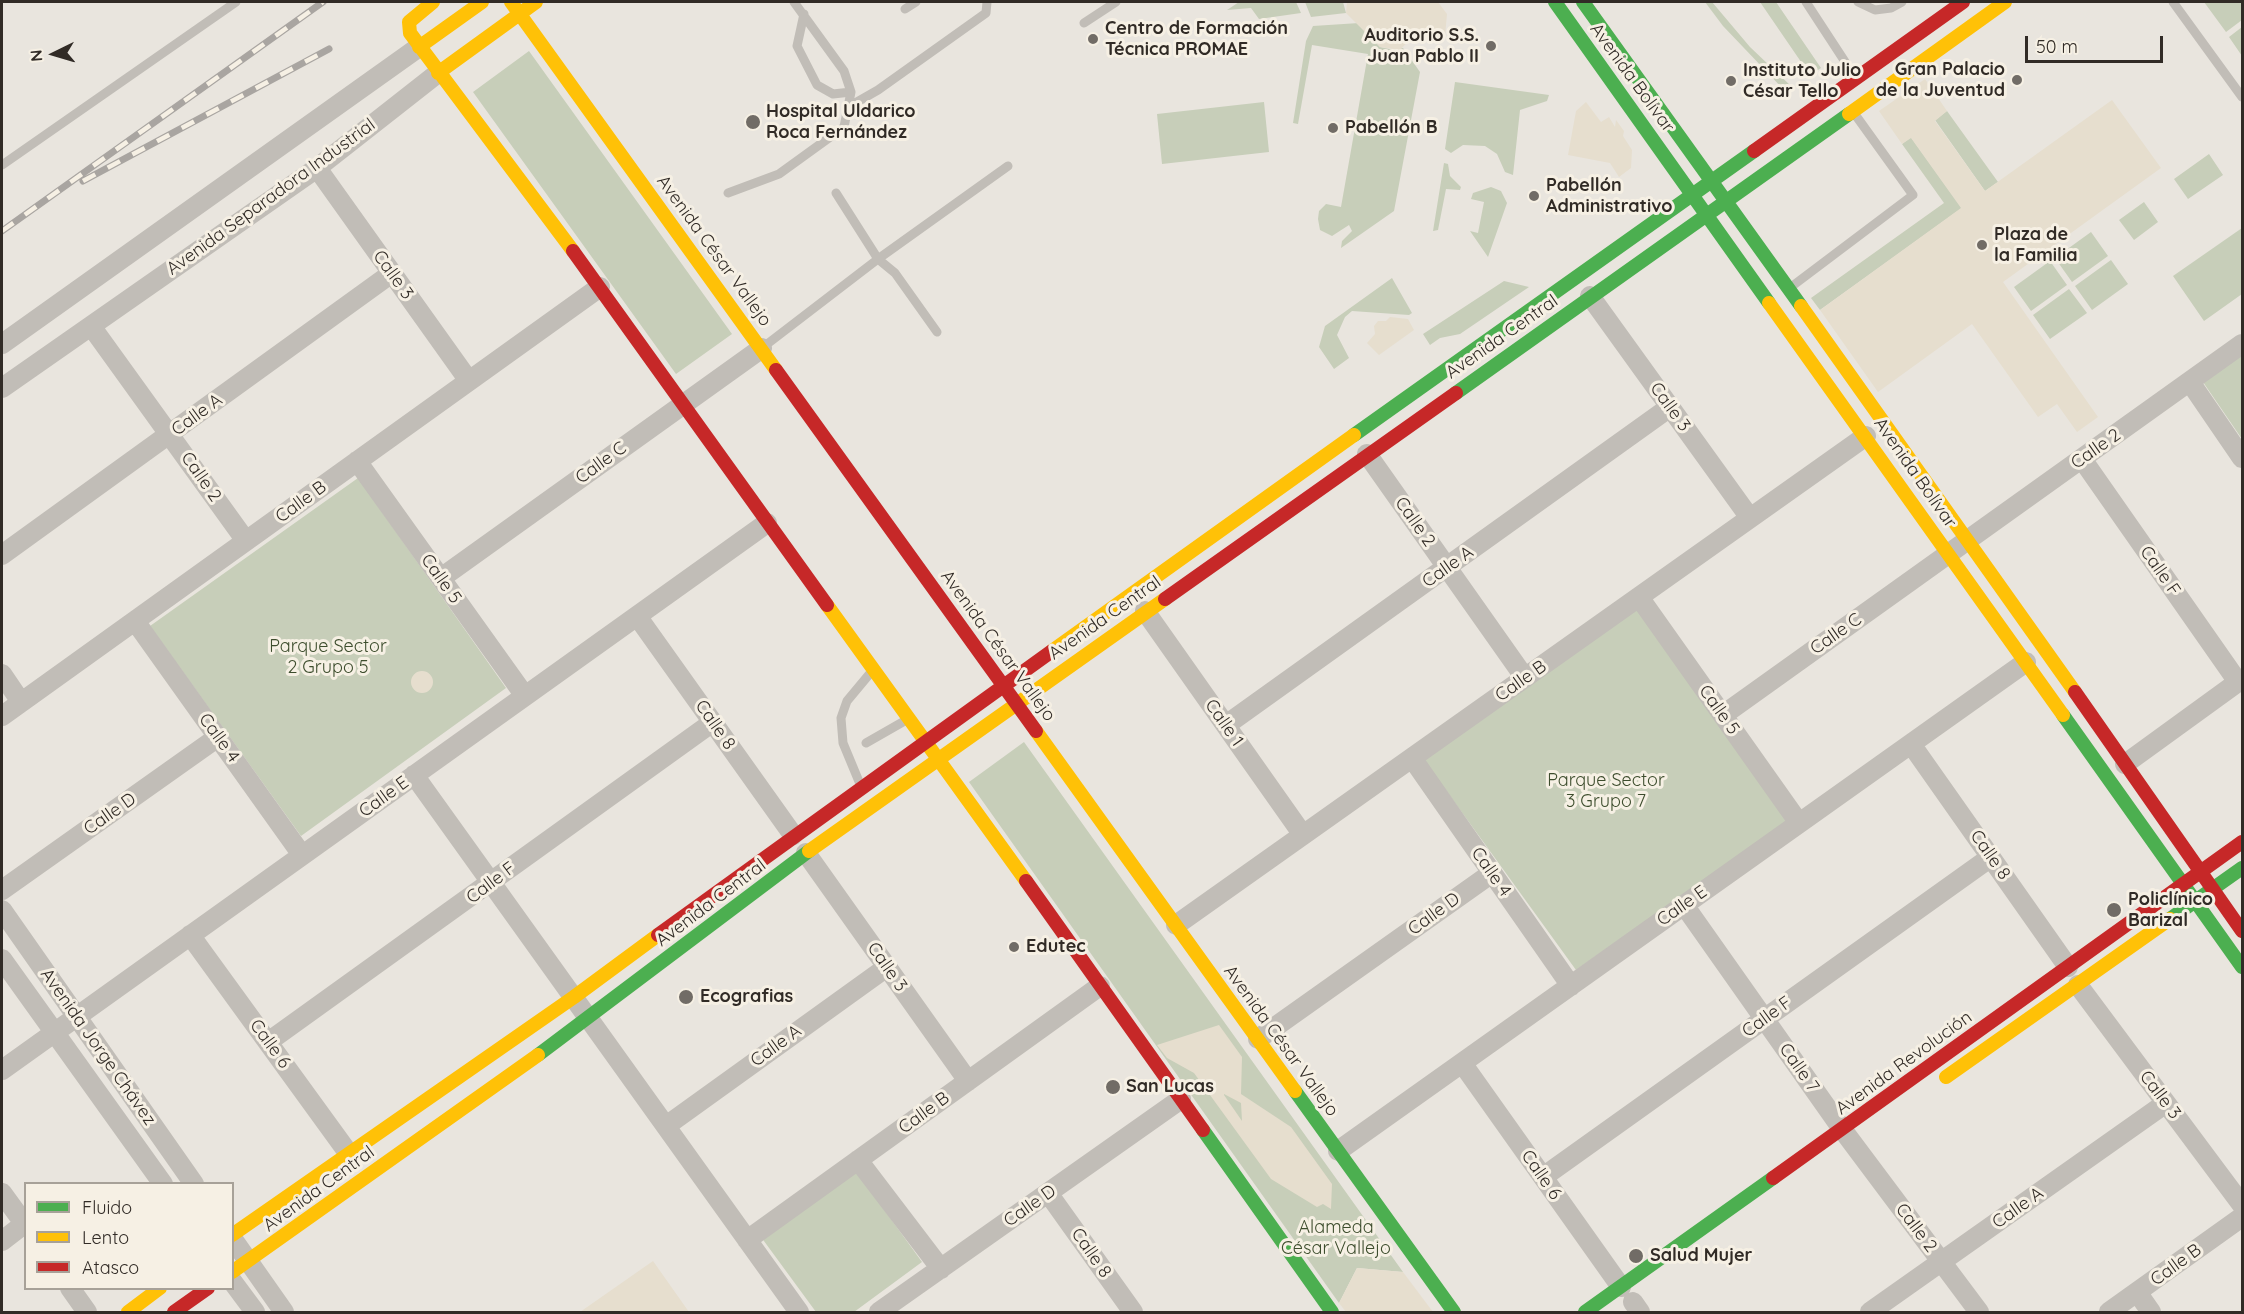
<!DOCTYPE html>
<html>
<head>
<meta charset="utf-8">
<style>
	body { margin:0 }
	#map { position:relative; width:2244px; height:1314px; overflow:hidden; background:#e9e5de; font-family:Quicksand,sans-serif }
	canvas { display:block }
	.frame { position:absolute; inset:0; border:3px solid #312b26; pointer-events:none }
	.legend { position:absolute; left:24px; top:1182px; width:210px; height:108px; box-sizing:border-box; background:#f6f0e4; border:2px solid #a7a198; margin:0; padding:8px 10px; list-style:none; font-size:18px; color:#312b26 }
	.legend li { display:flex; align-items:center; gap:12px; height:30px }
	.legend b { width:30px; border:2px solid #a7a198 }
	.north { position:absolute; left:24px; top:24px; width:60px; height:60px; -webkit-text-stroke:4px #f6f0e4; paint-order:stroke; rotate:265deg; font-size:16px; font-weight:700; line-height:24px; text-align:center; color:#312b26 }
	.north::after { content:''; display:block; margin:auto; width:21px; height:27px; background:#312b26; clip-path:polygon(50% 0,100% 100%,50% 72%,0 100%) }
	.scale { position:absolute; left:2025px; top:36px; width:138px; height:27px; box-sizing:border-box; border:3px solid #312b26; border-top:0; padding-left:8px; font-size:18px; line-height:21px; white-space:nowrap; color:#312b26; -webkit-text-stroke:4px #f6f0e4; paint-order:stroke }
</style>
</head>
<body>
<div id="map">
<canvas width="2244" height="1314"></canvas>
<div class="frame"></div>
<ul class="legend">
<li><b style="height:8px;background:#4caf50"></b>Fluido</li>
<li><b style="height:8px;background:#ffc107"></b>Lento</li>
<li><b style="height:8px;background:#c62828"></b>Atasco</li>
</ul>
<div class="north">N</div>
<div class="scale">50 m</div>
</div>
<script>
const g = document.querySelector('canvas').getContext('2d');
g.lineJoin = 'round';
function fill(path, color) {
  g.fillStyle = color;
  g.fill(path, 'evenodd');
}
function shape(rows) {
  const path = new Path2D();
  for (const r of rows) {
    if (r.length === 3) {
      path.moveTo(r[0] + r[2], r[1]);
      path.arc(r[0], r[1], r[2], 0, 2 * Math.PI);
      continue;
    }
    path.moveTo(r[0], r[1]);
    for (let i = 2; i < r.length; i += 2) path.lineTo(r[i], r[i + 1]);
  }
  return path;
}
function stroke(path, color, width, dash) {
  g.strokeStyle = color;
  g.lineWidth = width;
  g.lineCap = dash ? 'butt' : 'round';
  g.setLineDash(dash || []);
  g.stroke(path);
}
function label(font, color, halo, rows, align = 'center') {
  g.font = font + ' Quicksand,sans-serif';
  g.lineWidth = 6;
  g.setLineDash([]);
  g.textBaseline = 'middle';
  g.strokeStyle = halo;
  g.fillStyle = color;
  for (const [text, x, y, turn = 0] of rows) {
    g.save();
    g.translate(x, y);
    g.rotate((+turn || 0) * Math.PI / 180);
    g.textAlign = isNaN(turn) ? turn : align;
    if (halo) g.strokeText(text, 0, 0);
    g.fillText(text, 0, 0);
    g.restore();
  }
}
const green = shape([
	[1239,2,1296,2,1301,13,1259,19,1251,8,1227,10],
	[1305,2,1343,2,1346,13,1311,17],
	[1705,2,1712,2,1750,47,1791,86,1785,91,1723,26],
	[1760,2,1776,2,1821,68,1810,75],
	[2204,2,2242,2,2242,20,2226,32],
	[1359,23,1380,47,1394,50,1403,48,1420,72,1394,211,1341,248,1342,241,1352,231,1349,225,1332,236,1320,230,1318,219,1319,211,1326,204,1341,207,1368,54,1312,45,1298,124,1293,123,1306,41,1313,26],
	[2242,27,2242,56,2229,37],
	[529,51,732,334,676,374,473,92],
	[1455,82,1549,95,1547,101,1520,110,1513,175,1505,172,1497,154,1485,146,1463,145,1451,153,1445,149],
	[1264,102,1269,152,1162,164,1157,114],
	[1947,111,1998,182,1985,191,1935,120],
	[1911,137,1962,208,1820,310,1811,298,1944,203,1902,144],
	[2209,154,2223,175,2188,199,2174,179],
	[1444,163,1448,164,1450,176,1461,187,1460,190,1446,189,1438,230,1433,231],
	[1491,187,1501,191,1507,203,1488,257,1470,231,1478,233,1484,202,1471,199,1473,193],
	[2144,202,2158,222,2134,240,2119,220],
	[2242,228,2242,294,2204,321,2173,276],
	[2091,232,2108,256,2072,282,2055,258],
	[2111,260,2128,284,2092,310,2075,286],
	[2050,261,2067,285,2031,311,2014,287],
	[1392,278,1412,313,1409,315,1352,311,1345,317,1337,335,1349,358,1334,369,1319,347,1325,326],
	[1504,281,1529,287,1460,334,1440,338,1430,345,1423,334],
	[2069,289,2087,313,2050,339,2033,315],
	[2242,354,2242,439,2203,382],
	[358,478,506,688,301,836,150,626],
	[1637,609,1788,821,1576,970,1424,760],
	[1024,742,1403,1272,1357,1268,1339,1303,969,782],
	[854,1168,922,1262,854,1312,816,1312,761,1237]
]);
const plaza = shape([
	[1347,2,1438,2,1447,14,1445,36,1418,31,1400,50,1380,47,1346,13],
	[1925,79,1947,111,1935,121,1985,191,2112,100,2161,168,2003,282,2098,417,2077,432,2057,404,2038,417,1972,324,1878,392,1820,310,1961,208,1911,138,1902,144,1879,111],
	[1586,102,1601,122,1609,117,1615,127,1616,120,1624,131,1623,136,1632,150,1631,168,1619,177,1610,163,1568,155,1576,111],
	[1390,317,1408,319,1414,330,1379,355,1367,343,1375,334,1374,326,1378,321,1386,321],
	[422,682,11],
	[1219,1025,1242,1057,1241,1094,1291,1127,1332,1184,1331,1209,1323,1204,1317,1207,1271,1179,1194,1073,1167,1058,1157,1045],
	[1224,1094,1241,1103,1242,1121,1224,1095],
	[653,1261,689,1312,580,1312],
	[1357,1268,1403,1272,1433,1312,1346,1312,1339,1303]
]);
const lane = shape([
	[1806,2,1855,77],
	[1858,2,1875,10,1891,8,1902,2],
	[2173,2,2242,97],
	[905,9,916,2],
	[804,14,797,46,817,85,833,94,851,92],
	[1084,23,1116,2],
	[850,106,878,90,986,13,987,2],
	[2,165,236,2],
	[728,193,779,174,844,127,851,92,844,71,794,2],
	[836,193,878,259,895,273,937,332],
	[1791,287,1913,195,1854,113],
	[762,348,878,259,1008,166],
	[866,743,908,719],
	[860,784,843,743,841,718,847,701,872,671]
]);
const street = shape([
	[317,168,469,381],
	[1590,296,1750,518],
	[91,326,246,541],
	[2,344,419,47],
	[2190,382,2242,458],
	[2,388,317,168,438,73],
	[1367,454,1525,678],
	[2082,459,2238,682],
	[357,461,525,696],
	[2,555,392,273],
	[441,578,762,348],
	[1639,597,1799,823],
	[1145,611,1303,835],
	[637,616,793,835],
	[135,621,302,855],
	[2,674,21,702],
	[1723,715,2242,344],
	[2,716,600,287],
	[1226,725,1670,407],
	[1911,744,2068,967],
	[1412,758,1571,986],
	[2125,764,2242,679],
	[414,775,799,1312],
	[806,853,968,1081],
	[2,890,218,737],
	[1684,905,1842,1129,1979,1312],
	[2,910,194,1184],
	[1176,925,1866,436],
	[190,935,349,1154],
	[2,959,163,1184],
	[2078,985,2242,1205],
	[1258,1039,1492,873],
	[268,1042,713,722],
	[1462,1063,1621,1287],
	[2,1070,767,523],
	[666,1126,887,967],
	[1338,1151,2026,662],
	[858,1160,941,1269],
	[1543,1177,1991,857],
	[2,1193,26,1226],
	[1048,1193,1133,1312],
	[232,1238,284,1312],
	[747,1240,1100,986],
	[2,1241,24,1224],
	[232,1281,255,1312],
	[70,1288,87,1312],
	[2137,1292,2151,1312],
	[1633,1302,1640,1312],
	[879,1312,1181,1099],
	[1870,1312,2166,1103],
	[2109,1312,2242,1217]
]);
const fast = shape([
	[1555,2,1769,303],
	[1583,2,1801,306],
	[1456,393,1849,114],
	[1354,435,1754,151],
	[2063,715,2242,967],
	[2170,919,2242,868],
	[538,1055,809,851],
	[1295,1091,1454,1312],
	[1203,1130,1332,1312],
	[1585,1312,1773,1178]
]);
const slow = shape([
	[433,2,409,22,410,33,573,251],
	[511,2,776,370],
	[419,47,482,2],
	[438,73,536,2],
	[1849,114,2005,2],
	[1769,303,2063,715],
	[1801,306,2075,692],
	[827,605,1026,881],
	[1052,651,1354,435],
	[1036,731,1295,1091],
	[809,851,1165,599],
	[1946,1077,2170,919],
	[232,1235,574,997,658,935],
	[232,1272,538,1055],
	[128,1312,160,1288]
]);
const jam = shape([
	[1754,151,1963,2],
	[573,251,827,605],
	[776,370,1036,731],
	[1165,599,1456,393],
	[2075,692,2242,931],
	[1026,881,1203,1130],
	[658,935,1052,651],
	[1773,1178,2242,842],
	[174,1312,208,1288]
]);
const rail = shape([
	[83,181,329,49],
	[2,231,323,2]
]);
const markers = [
	[1093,39,6,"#716c66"],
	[1491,46,6,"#716c66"],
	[2017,80,6,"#716c66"],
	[1731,81,6,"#716c66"],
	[753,122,8,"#716c66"],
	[1333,128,6,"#716c66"],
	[1534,196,6,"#716c66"],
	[1982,245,6,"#716c66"],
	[2114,910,8,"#716c66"],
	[1014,947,6,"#716c66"],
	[686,997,8,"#716c66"],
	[1113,1087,8,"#716c66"],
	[1636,1256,8,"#716c66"]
];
const poiNames = [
	["Centro de Formación",1105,29],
	["Técnica PROMAE",1105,50],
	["Auditorio S.S.",1479,36,"right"],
	["Juan Pablo II",1479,57,"right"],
	["Gran Palacio",2005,70,"right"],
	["de la Juventud",2005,91,"right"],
	["Instituto Julio",1743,71],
	["César Tello",1743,92],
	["Hospital Uldarico",766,112],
	["Roca Fernández",766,133],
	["Pabellón B",1345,128],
	["Pabellón",1546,186],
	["Administrativo",1546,207],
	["Plaza de",1994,235],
	["la Familia",1994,256],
	["Policlínico",2128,900],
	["Barizal",2128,921],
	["Edutec",1026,947],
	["Ecografias",700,997],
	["San Lucas",1126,1087],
	["Salud Mujer",1650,1256]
];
const streetNames = [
	["Avenida Bolívar",1632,78,54],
	["Avenida Separadora Industrial",271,197,-36],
	["Avenida César Vallejo",714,251,54],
	["Calle 3",393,275,54],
	["Avenida Central",1502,337,-35],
	["Calle 3",1670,407,54],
	["Calle A",197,415,-36],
	["Calle 2",2096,449,-35],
	["Calle C",601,463,-36],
	["Avenida Bolívar",1915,473,55],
	["Calle 2",201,477,55],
	["Calle B",301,502,-36],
	["Calle 2",1415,522,55],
	["Calle A",1448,567,-35],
	["Calle F",2160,571,55],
	["Calle 5",441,579,55],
	["Avenida Central",1105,618,-35],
	["Calle C",1836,634,-35],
	["Avenida César Vallejo",998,646,54],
	["Calle B",1521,681,-35],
	["Calle 5",1719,710,55],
	["Calle 1",1224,723,55],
	["Calle 8",715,725,55],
	["Calle 4",219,738,54],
	["Calle E",384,797,-36],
	["Calle D",110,814,-35],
	["Calle 8",1990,855,55],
	["Calle 4",1491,872,55],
	["Calle F",491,883,-37],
	["Avenida Central",711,903,-37],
	["Calle E",1682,906,-35],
	["Calle D",1434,914,-36],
	["Calle 3",887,967,55],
	["Calle F",1767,1017,-36],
	["Avenida César Vallejo",1281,1041,54],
	["Calle 6",270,1044,54],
	["Calle A",776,1046,-36],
	["Avenida Jorge Chávez",98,1047,55],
	["Avenida Revolución",1904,1063,-36],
	["Calle 7",1799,1068,55],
	["Calle 3",2160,1095,53],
	["Calle B",924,1113,-36],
	["Calle 6",1541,1175,55],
	["Avenida Central",319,1189,-36],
	["Calle D",1030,1206,-35],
	["Calle A",2018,1208,-35],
	["Calle 2",1916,1228,53],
	["Calle 8",1091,1253,55],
	["Calle B",2176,1265,-36]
];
const parkNames = [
	["Parque Sector",328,647],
	["2 Grupo 5",328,668],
	["Parque Sector",1606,781],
	["3 Grupo 7",1606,802],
	["Alameda",1336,1228],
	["César Vallejo",1336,1249]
];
fill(green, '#c7ceb9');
fill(plaza, '#e6dece');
stroke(lane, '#c1bdb7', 9);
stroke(street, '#c1bdb7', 20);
stroke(fast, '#4caf50', 14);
stroke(slow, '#ffc107', 14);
stroke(jam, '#c62828', 14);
stroke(rail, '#a9a5a1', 7);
stroke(rail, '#f6f0e4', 4.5, [14]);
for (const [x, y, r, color] of markers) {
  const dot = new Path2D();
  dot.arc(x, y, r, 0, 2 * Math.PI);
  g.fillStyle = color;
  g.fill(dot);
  stroke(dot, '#f6f0e4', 2);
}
label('bold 18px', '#312b26', '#f6f0e4', poiNames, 'left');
label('18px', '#312b26', '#f6f0e4', streetNames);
label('18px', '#3d4d2d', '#f6f0e4', parkNames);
</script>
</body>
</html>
